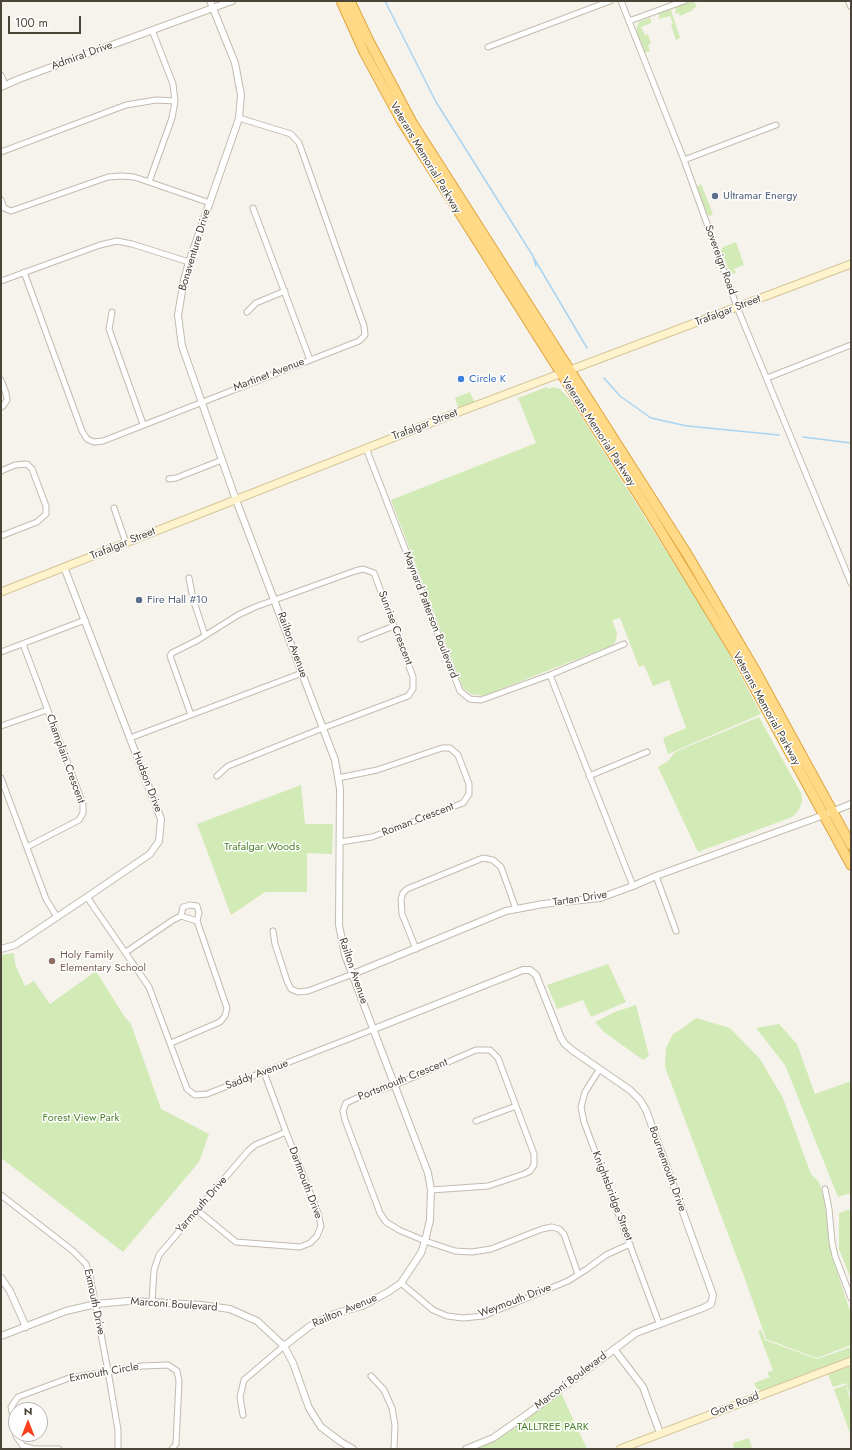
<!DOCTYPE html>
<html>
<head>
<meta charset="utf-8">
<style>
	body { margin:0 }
	#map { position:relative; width:852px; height:1450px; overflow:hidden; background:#f6f3ec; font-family:Jost,sans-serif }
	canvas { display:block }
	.frame { position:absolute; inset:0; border:2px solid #4b4439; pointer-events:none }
	.north { position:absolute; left:8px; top:1402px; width:40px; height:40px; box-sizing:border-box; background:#fff; border:1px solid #b7b4b0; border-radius:50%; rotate:0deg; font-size:11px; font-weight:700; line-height:16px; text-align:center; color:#4b4439 }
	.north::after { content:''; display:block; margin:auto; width:14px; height:18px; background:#fc3f1d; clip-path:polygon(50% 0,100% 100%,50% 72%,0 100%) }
	.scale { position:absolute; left:8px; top:16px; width:73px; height:18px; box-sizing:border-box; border:2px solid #4b4439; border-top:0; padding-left:5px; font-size:12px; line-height:14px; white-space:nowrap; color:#4b4439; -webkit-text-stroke:3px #fff; paint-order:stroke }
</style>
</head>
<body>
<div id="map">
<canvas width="852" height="1450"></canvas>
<div class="frame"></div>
<div class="north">N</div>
<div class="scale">100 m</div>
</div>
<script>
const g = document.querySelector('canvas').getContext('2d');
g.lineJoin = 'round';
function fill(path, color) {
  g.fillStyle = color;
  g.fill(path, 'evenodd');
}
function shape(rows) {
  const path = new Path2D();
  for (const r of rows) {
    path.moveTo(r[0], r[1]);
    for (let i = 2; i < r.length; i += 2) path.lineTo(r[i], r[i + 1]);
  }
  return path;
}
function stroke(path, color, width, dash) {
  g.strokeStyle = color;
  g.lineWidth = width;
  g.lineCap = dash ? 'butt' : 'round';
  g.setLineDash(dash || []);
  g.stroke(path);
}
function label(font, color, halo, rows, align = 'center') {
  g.font = font + ' Jost,sans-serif';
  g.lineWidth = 3;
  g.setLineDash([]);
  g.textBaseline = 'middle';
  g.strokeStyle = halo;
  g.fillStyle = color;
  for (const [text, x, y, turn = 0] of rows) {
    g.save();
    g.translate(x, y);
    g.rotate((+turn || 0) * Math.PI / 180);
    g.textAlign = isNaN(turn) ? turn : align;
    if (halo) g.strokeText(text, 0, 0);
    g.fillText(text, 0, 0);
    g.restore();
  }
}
const green = shape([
	[691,1,694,2,697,7,693,8,693,10,680,16,679,13,675,14,676,7],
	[669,10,671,10,680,38,676,40,671,25,673,24,670,16,659,19,659,13],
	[649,18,651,19,651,23,641,27,645,35,648,34,651,44,648,45,650,51,648,52,645,52,636,30,639,22],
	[701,184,713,214,710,216,707,214,697,189,698,186],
	[736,242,744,265,734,269,736,272,734,274,730,272,721,251,723,247],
	[547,387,548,389,554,387,560,389,572,402,692,592,728,652,761,714,668,754,663,738,686,728,669,680,653,686,644,665,639,667,620,618,612,620,617,633,616,640,613,645,608,647,483,696,471,694,463,688,391,500,536,443,518,398],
	[470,392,474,401,474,403,460,408,458,407,455,398],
	[759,717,801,793,802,801,799,810,792,817,698,852,658,767,668,761,675,752],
	[301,785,305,824,333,824,332,854,307,853,307,892,265,892,231,915,197,824],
	[14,953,15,964,25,986,34,981,50,1004,96,971,124,1016,131,1024,161,1109,209,1134,199,1162,123,1252,1,1158,1,955],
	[608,964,626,1002,591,1017,583,1000,557,1009,547,985],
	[636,1005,649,1056,643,1060,604,1032,595,1022,615,1012],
	[696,1018,730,1028,760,1059,783,1098,811,1174,819,1182,824,1198,831,1254,851,1314,851,1345,817,1358,766,1339,745,1279,665,1067,666,1048,673,1034,680,1030],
	[779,1024,797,1044,815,1094,851,1081,851,1193,838,1197,785,1065,756,1028],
	[851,1209,851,1279,839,1249,839,1213],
	[761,1330,765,1340,817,1359,851,1347,851,1357,765,1390,760,1390,757,1389,754,1383,770,1377,767,1373,773,1370,758,1331],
	[851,1366,851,1397,846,1383,833,1387,828,1374],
	[846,1385,851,1403,851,1436,834,1389],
	[561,1393,587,1449,475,1449,499,1438,512,1430],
	[749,1438,752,1449,734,1449,733,1443]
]);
const stream = shape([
	[385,1,436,102,533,256,536,266],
	[535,260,587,348],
	[604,378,620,396,651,418,687,426,779,435],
	[803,437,851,443]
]);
const minor = shape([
	[621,1,684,160,737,307,851,583],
	[629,21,684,1],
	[488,47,610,1],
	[1,75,5,85],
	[1,152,126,105,156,100,175,101],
	[684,160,776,125],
	[149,182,172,118,175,101,173,84,152,30],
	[1,200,4,208,11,211,108,177,121,176,134,177,149,182,210,203],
	[253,208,310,360],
	[24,272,82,431,87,439,94,442,103,441,359,341,365,335,364,326,299,143,291,134,239,118],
	[1,281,100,245,117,241,132,244,189,262],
	[112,312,109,329,143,424],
	[247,312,256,303,285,291],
	[767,378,851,345],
	[1,380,6,393,7,400,3,406,1,407],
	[366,448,460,691,470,699,481,700,550,675,624,644],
	[1,471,15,465,27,464,32,469,46,506,46,514,37,522,1,536],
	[169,479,176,478,222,460],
	[114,508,126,543],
	[189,578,193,599,205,635],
	[361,639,394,626],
	[23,644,83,804,83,813,79,820,27,847],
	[1,652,85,620],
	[550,675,633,886],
	[191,715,170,656,172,653,198,640,238,615,255,607,355,571,363,569,374,573,413,677,413,689,408,696,323,728,228,766,217,776],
	[1,726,47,710],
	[130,738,302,673],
	[589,776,647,752],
	[1,778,46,899,57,917],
	[338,778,377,770,442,748,450,748,458,755,469,784,469,794,463,803,372,837,340,842],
	[656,876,676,931],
	[87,897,149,987,187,1089,195,1095,207,1094,374,1029],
	[181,916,183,907,190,905,197,906,199,913,197,921],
	[273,931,275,944,287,981,291,989,298,992,308,991,353,974],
	[416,949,402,914,401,899,403,893,407,889,483,858,493,860,501,867,516,909],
	[126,952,173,920,181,916,197,921,227,1008,225,1016,220,1022,171,1043],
	[599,1070,585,1092,581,1107,584,1122,659,1323],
	[476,1121,516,1106],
	[825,1189,829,1209,832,1242,835,1256,851,1298],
	[431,1190,488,1186,524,1174,530,1171,534,1165,534,1154,498,1058,490,1050,476,1050,395,1085,359,1097,346,1103,343,1111,345,1120,380,1213,386,1222,399,1230,425,1241,455,1251,472,1252,491,1249,542,1229,552,1227,559,1229,564,1234,578,1274],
	[1,1195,73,1251,86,1264,90,1276,108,1371,118,1430,118,1449],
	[198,1211,236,1242,300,1247,310,1243,317,1236,321,1226,318,1213,286,1132,264,1072],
	[401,1283,433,1310,447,1316,463,1318,483,1316,568,1281,587,1269,606,1255,630,1244],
	[152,1302,154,1270,159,1255,248,1151,255,1145,286,1132],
	[371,1376,384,1390,392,1408,395,1425,394,1449],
	[243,1415,240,1397,244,1380,284,1346],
	[59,1449,34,1449,23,1446,16,1436,11,1407,18,1397,69,1378,142,1366,168,1365,177,1371,179,1381,176,1444,172,1449]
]);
const tertiary = shape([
	[210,1,235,63,241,95,239,118,236,127,189,262,184,280,178,315,182,346,236,500,335,760,340,789,339,925,345,955,428,1173,431,1190,430,1220,425,1241,421,1253,401,1283,388,1292,362,1306,334,1314,310,1326,284,1346],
	[849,1,851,6],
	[1,87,19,79,232,1],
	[1,949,15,945,87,897,150,854,159,841,161,819,64,567],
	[353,974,506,911,543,904,600,898,633,886,656,876,824,815,851,804],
	[374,1029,523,970,530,970,536,975,561,1038,565,1044,572,1050,630,1090,640,1100,646,1110,713,1295,711,1304,703,1308,636,1333,526,1415,493,1438,466,1449],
	[1,1278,10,1291,26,1327],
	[1,1336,66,1311,96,1304,128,1301,152,1302,201,1305,230,1309,257,1321,284,1346,293,1363,309,1408,321,1427,341,1442,353,1449],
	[614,1349,643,1387,660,1433]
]);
const secondary = shape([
	[1,592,456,413,851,264],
	[620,1449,851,1361]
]);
const trunk = shape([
	[341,1,364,52,402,122,651,515,740,661,851,865],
	[350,1,369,41,413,124,687,554,755,670,851,845]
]);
const markers = [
	[715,196,4,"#5c6f8a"],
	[461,379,4,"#3f7fe0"],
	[139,600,4,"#5c6f8a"],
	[52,961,4,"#8d6e63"]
];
const streetNames = [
	["Admiral Drive",82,56,-20],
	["Veterans Memorial Parkway",425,158,59],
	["Bonaventure Drive",195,250,-73],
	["Sovereign Road",720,260,70],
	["Trafalgar Street",728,311,-21],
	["Martinet Avenue",269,375,-21],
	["Trafalgar Street",425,425,-21],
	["Veterans Memorial Parkway",598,432,57],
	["Trafalgar Street",123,544,-22],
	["Maynard Patterson Boulevard",430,615,69],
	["Sunrise Crescent",395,628,69],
	["Railton Avenue",292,645,70],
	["Veterans Memorial Parkway",766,709,61],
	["Champlain Crescent",65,759,70],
	["Hudson Drive",147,782,69],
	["Roman Crescent",418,820,-21],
	["Tartan Drive",580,899,-9],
	["Railton Avenue",353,971,71],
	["Saddy Avenue",257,1075,-21],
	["Portsmouth Crescent",403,1080,-22],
	["Bournemouth Drive",667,1169,70],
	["Dartmouth Drive",305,1183,69],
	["Knightsbridge Street",612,1196,69],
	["Yarmouth Drive",202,1205,-49],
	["Weymouth Drive",515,1301,-21],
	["Exmouth Drive",94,1302,78],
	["Marconi Boulevard",174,1305,4],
	["Railton Avenue",345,1311,-23],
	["Exmouth Circle",104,1373,-10],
	["Marconi Boulevard",571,1381,-37],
	["Gore Road",735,1405,-21]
];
const serviceNames = [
	["Ultramar Energy",723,196],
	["Fire Hall #10",147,600]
];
const shopNames = [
	["Circle K",469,379]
];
const parkNames = [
	["Trafalgar Woods",262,847],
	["Forest View Park",81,1118],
	["TALLTREE PARK",553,1427]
];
const educationNames = [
	["Holy Family",60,955],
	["Elementary School",60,968]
];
fill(green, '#d2eab5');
stroke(stream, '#a9d4f2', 1.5);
stroke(minor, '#c2bbae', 7);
stroke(tertiary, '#c2bbae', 8);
stroke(secondary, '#d6c79b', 9);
stroke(trunk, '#e0a43c', 11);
stroke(minor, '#fff', 5);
stroke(tertiary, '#fff', 6);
stroke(secondary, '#fff3cd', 7);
stroke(trunk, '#ffd985', 9);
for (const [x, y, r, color] of markers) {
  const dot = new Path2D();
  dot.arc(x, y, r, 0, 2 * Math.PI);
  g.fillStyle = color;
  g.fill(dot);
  stroke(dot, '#fff', 1.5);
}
label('11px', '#4b4439', '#fff', streetNames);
label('11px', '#4e5e75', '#fff', serviceNames, 'left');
label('11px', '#366cbe', '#fff', shopNames, 'left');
label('11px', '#4a7f2a', '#fff', parkNames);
label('11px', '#785e54', '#fff', educationNames, 'left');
</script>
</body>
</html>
